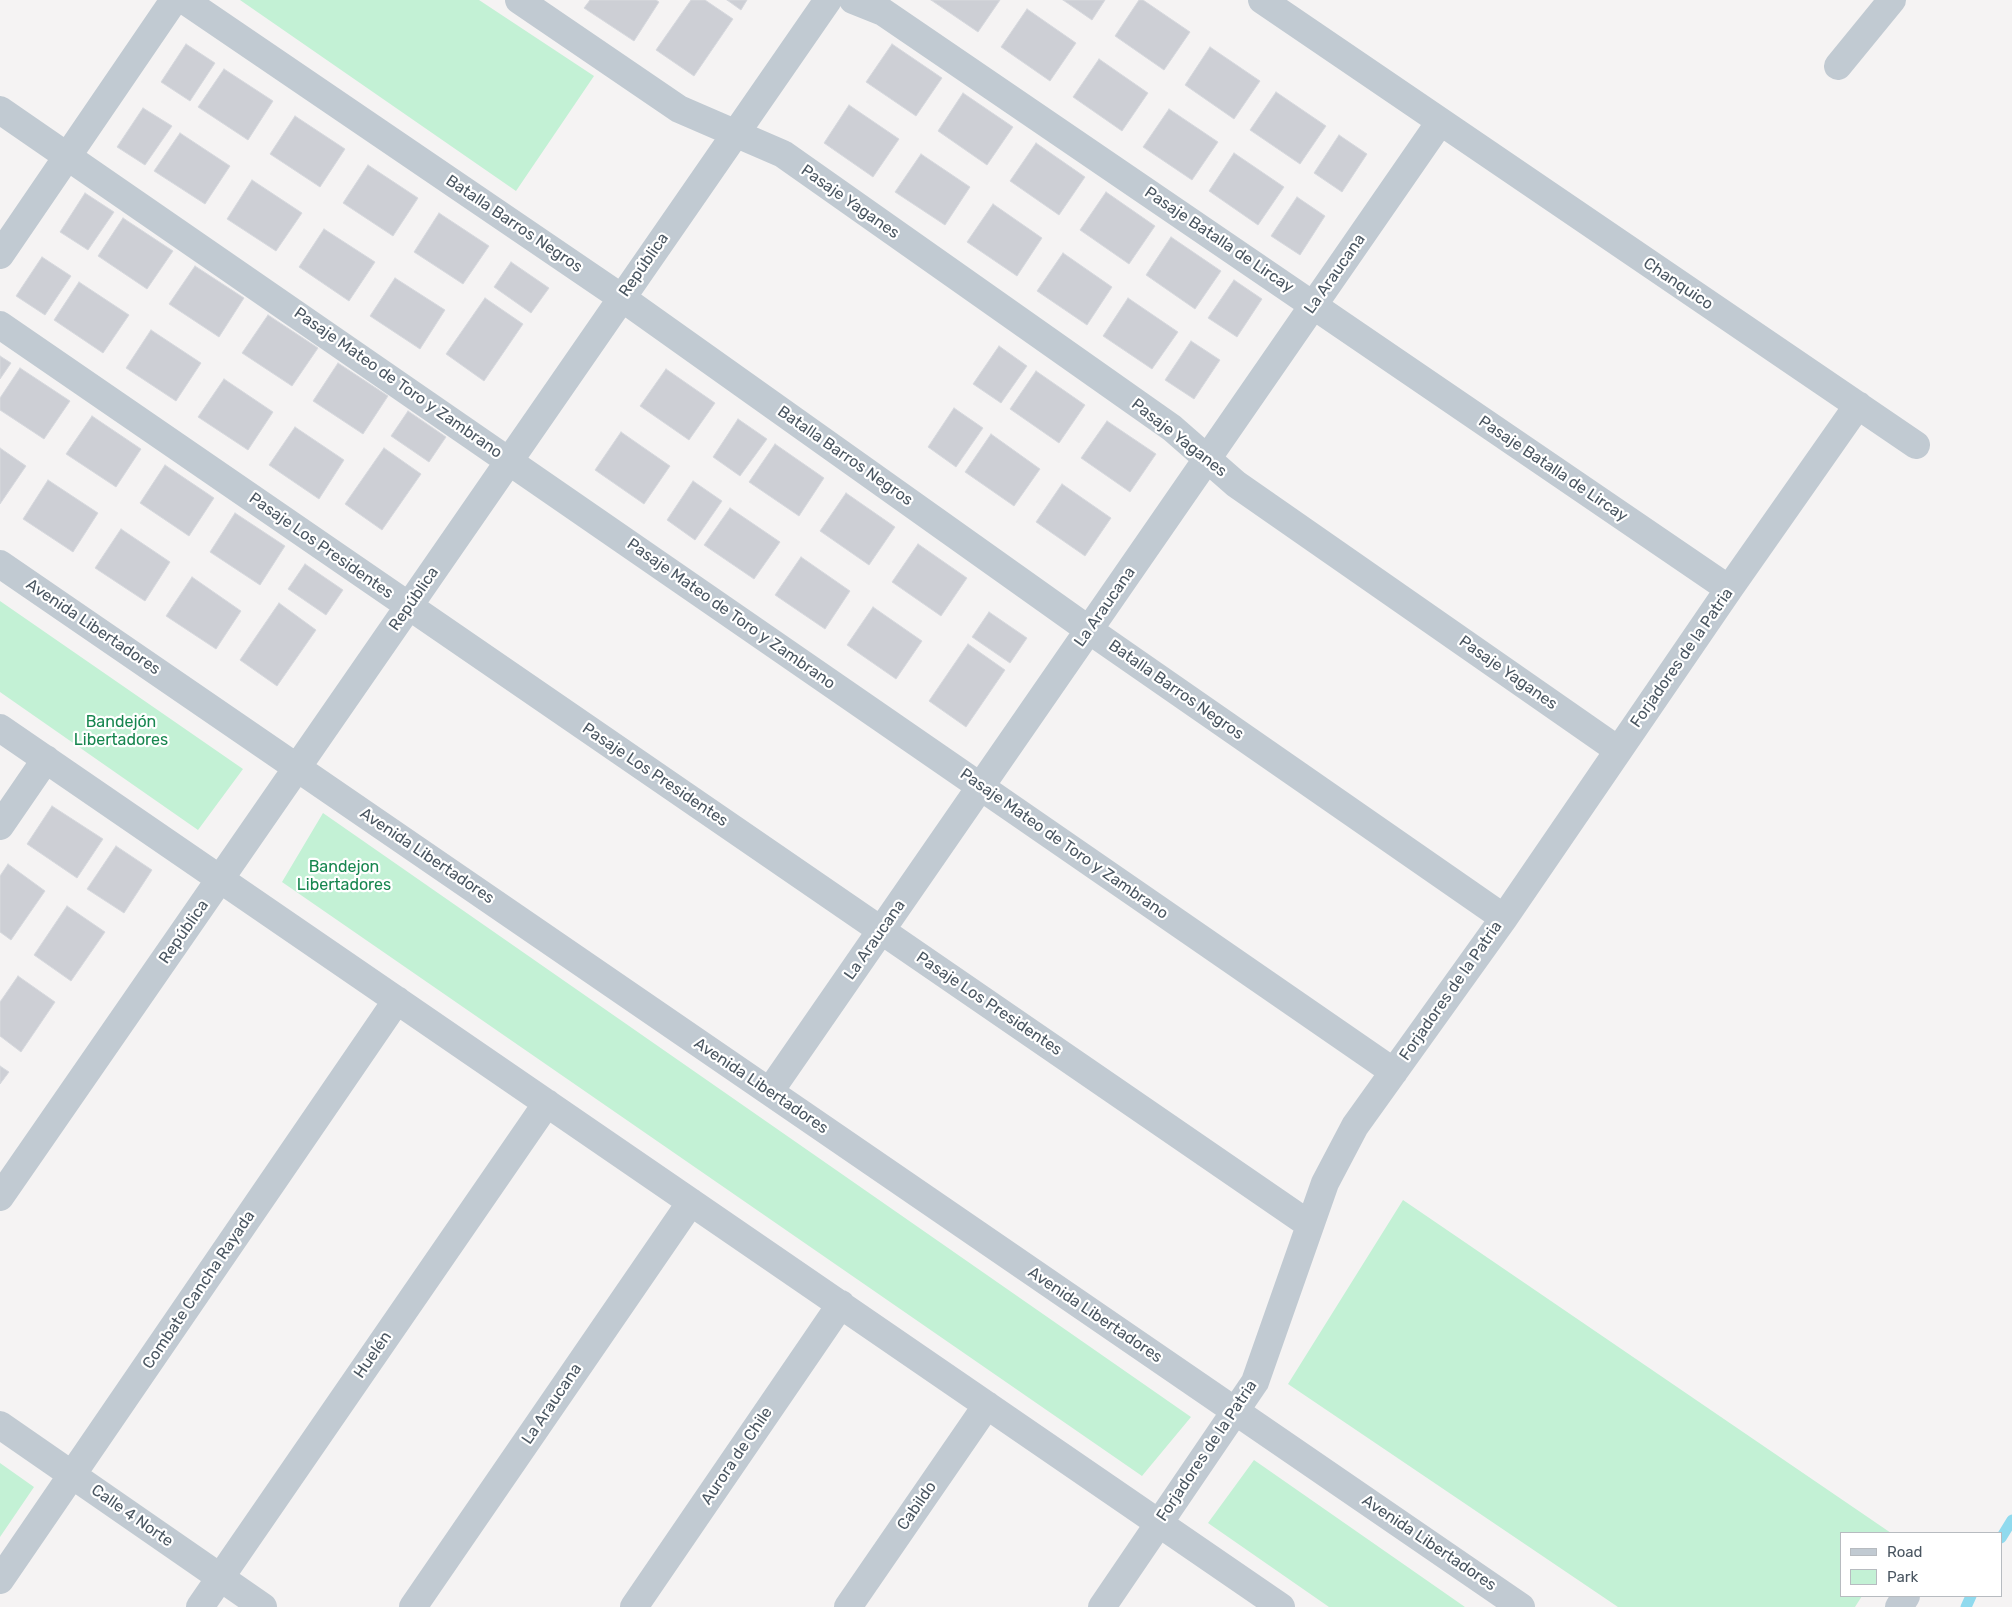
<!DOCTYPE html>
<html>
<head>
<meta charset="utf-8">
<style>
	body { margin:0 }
	#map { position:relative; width:2012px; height:1607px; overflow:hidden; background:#f5f3f3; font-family:Rubik,sans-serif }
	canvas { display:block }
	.legend { position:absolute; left:1840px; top:1532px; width:162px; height:65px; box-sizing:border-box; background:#fff; border:1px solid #b7bbc0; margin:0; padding:6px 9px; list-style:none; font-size:15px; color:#4a5661 }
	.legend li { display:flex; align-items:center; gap:10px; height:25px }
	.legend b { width:25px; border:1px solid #b7bbc0 }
</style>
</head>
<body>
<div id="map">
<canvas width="2012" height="1607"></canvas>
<ul class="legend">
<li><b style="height:6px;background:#c1cad2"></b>Road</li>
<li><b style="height:14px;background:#c3f1d5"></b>Park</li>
</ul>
</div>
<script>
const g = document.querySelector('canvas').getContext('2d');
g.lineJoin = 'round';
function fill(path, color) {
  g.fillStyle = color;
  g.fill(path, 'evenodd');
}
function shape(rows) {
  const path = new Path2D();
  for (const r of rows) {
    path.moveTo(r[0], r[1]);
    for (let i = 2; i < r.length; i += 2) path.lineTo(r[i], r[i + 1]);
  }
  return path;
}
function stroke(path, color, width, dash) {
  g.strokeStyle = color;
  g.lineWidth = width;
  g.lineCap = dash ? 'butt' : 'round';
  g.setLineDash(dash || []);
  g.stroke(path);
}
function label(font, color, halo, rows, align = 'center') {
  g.font = font + ' Rubik,sans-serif';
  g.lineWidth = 4.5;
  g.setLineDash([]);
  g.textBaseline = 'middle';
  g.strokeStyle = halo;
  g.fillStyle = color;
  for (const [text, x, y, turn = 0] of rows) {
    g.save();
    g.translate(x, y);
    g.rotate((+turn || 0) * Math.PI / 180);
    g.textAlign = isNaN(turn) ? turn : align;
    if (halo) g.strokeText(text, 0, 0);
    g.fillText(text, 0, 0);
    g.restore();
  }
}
const green = shape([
	[240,0,479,0,594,76,516,191],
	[0,601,243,769,198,830,0,692],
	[323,813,1191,1417,1142,1476,282,882],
	[1403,1200,1891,1533,1841,1533,1841,1596,1862,1596,1855,1607,1618,1607,1288,1384],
	[1254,1460,1465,1607,1329,1607,1208,1523],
	[0,1463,34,1487,0,1537]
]);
const stream = shape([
	[2001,1538,2012,1520],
	[1966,1607,1971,1596]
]);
const building = shape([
	[590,0,656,0,659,2,634,41,584,8,590,0],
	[691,0,705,0,733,19,694,76,656,50,691,0],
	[727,0,747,0,741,10,727,0],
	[931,0,1000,0,978,32,931,0],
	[1063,0,1105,0,1092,20,1063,0],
	[1139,0,1143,0,1190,32,1164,70,1115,36,1139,0],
	[1027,9,1076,43,1050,81,1001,47,1027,9],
	[186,44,215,63,190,101,161,82,186,44],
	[892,44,942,78,916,116,866,82,892,44],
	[1210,47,1260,81,1234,119,1185,85,1210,47],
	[1099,59,1148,93,1122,131,1073,97,1099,59],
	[224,69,273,101,248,140,198,107,224,69],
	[1276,92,1326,126,1300,164,1250,130,1276,92],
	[963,93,1013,127,987,165,938,131,963,93],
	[849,105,899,139,873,177,824,143,849,105],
	[143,108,172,126,145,165,117,147,143,108],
	[1169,109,1218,142,1192,180,1143,147,1169,109],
	[295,116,345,149,320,187,270,154,295,116],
	[180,133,230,166,205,204,154,171,180,133],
	[1339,135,1367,154,1342,192,1314,173,1339,135],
	[1036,143,1085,177,1059,215,1010,181,1036,143],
	[1234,153,1284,187,1258,225,1209,191,1234,153],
	[921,154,970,187,945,225,895,192,921,154],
	[368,165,418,198,393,236,343,203,368,165],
	[252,180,302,213,276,251,227,219,252,180],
	[1106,192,1155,226,1129,264,1080,230,1106,192],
	[85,193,114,212,88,250,60,232,85,193],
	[1297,197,1325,216,1300,255,1271,236,1297,197],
	[993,204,1042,238,1017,276,967,242,993,204],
	[439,213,489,246,463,284,414,252,439,213],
	[123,218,173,251,147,289,98,256,123,218],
	[324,229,375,262,349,301,299,267,324,229],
	[1171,237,1221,271,1195,309,1146,275,1171,237],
	[1063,253,1112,287,1087,325,1037,291,1063,253],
	[42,257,71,276,45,315,16,296,42,257],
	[511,262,549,288,531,313,494,287,511,262],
	[195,266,244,298,219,337,169,304,195,266],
	[395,278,445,310,420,349,370,316,395,278],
	[1234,280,1262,299,1237,337,1208,318,1234,280],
	[79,282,129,315,103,353,54,320,79,282],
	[485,298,523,324,484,381,446,354,485,298],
	[1128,298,1178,332,1152,369,1103,336,1128,298],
	[268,315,318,348,292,386,242,353,268,315],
	[151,330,201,363,176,401,126,368,151,330],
	[1191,341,1220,360,1194,399,1165,380,1191,341],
	[999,346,1027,366,1001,403,973,384,999,346],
	[0,356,11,363,0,379,0,356],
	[338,363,388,396,363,434,313,401,338,363],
	[20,368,70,401,44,439,0,410,0,398,20,368],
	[666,369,715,403,689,440,640,406,666,369],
	[1036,371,1085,405,1059,443,1010,409,1036,371],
	[224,379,273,412,248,450,198,417,224,379],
	[954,408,983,428,956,467,928,447,954,408],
	[408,411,446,437,429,462,391,436,408,411],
	[92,416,141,449,116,487,66,454,92,416],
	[738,419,767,439,740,476,713,457,738,419],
	[1107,421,1156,454,1130,492,1081,458,1107,421],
	[295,427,344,460,319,499,269,465,295,427],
	[621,432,670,466,644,504,595,470,621,432],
	[991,434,1040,469,1014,506,965,472,991,434],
	[775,444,824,478,799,516,749,482,775,444],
	[0,448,26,466,0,504,0,448],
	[384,448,421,474,382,530,345,504,384,448],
	[165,465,214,498,189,536,140,503,165,465],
	[48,480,98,513,73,552,23,519,48,480],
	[693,481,722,501,695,540,667,520,693,481],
	[1062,484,1111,518,1085,556,1036,522,1062,484],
	[846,493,895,527,869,565,820,531,846,493],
	[730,508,780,542,754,579,704,545,730,508],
	[235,513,285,546,260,585,210,552,235,513],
	[121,529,170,562,145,601,95,568,121,529],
	[918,544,967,578,941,616,892,582,918,544],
	[801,557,850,591,825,629,775,595,801,557],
	[305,564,343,590,326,615,288,589,305,564],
	[192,577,241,611,216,649,166,616,192,577],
	[279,603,316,630,277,686,240,660,279,603],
	[873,607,922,641,896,679,847,645,873,607],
	[989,612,1027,638,1010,663,972,637,989,612],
	[968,644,1005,670,966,727,929,701,968,644],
	[52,806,103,839,77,878,27,844,52,806],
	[116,846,152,870,124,913,87,889,116,846],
	[8,864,45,891,11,940,0,932,0,876,8,864],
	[67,906,105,932,71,981,34,955,67,906],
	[18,976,55,1002,21,1052,0,1036,0,1002,18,976],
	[0,1066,9,1072,0,1084,0,1066]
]);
const minor = shape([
	[184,0,622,298,1089,630,1504,918],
	[519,0,679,109,783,154,1172,428,1236,484,1618,750],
	[853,0,883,12,1729,589],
	[1262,0,1916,445],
	[1838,66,1892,0],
	[0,110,1394,1072],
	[0,255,174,0],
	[0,325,1310,1225],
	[0,564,1521,1607],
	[0,728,1281,1607],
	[0,826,46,759],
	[770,1091,1440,122],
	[0,1197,828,0],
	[0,1425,263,1607],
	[0,1580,397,1000],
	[200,1607,547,1103],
	[413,1607,691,1202],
	[634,1607,841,1304],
	[848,1607,987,1405],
	[1102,1607,1255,1382,1325,1183,1355,1126,1504,918,1729,589,1858,405],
	[1899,1607,1906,1596]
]);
const streetNames = [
	["Pasaje Yaganes",850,202,35],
	["Batalla Barros Negros",514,224,34],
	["Pasaje Batalla de Lircay",1219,240,34],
	["República",644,265,-55],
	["La Araucana",1335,274,-55],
	["Chanquico",1678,284,34],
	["Pasaje Mateo de Toro y Zambrano",398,383,35],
	["Pasaje Yaganes",1179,438,38],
	["Batalla Barros Negros",845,456,35],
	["Pasaje Batalla de Lircay",1553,469,34],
	["Pasaje Los Presidentes",321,546,35],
	["República",414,599,-55],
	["La Araucana",1105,607,-55],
	["Pasaje Mateo de Toro y Zambrano",731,614,35],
	["Avenida Libertadores",93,627,34],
	["Forjadores de la Patria",1682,658,-55],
	["Pasaje Yaganes",1508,673,35],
	["Batalla Barros Negros",1176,690,35],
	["Pasaje Los Presidentes",655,775,34],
	["Pasaje Mateo de Toro y Zambrano",1064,844,35],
	["Avenida Libertadores",427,856,34],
	["República",184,932,-55],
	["La Araucana",875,940,-55],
	["Forjadores de la Patria",1451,991,-55],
	["Pasaje Los Presidentes",989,1004,34],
	["Avenida Libertadores",761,1086,34],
	["Combate Cancha Rayada",199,1290,-56],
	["Avenida Libertadores",1095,1315,34],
	["Huelén",373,1355,-55],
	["La Araucana",552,1404,-56],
	["Forjadores de la Patria",1207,1451,-56],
	["Aurora de Chile",737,1456,-56],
	["Cabildo",917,1506,-55],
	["Calle 4 Norte",132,1516,35],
	["Avenida Libertadores",1429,1543,34]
];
const parkNames = [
	["Bandejón",121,722],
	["Libertadores",121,740],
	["Bandejon",344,867],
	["Libertadores",344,885]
];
fill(green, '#c3f1d5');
stroke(stream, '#90daee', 11);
fill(building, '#cdcfd5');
stroke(building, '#d7d9de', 1);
stroke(minor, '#c1cad2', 28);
label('16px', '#4a5661', '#fff', streetNames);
label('16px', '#17864f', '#fff', parkNames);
</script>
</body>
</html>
